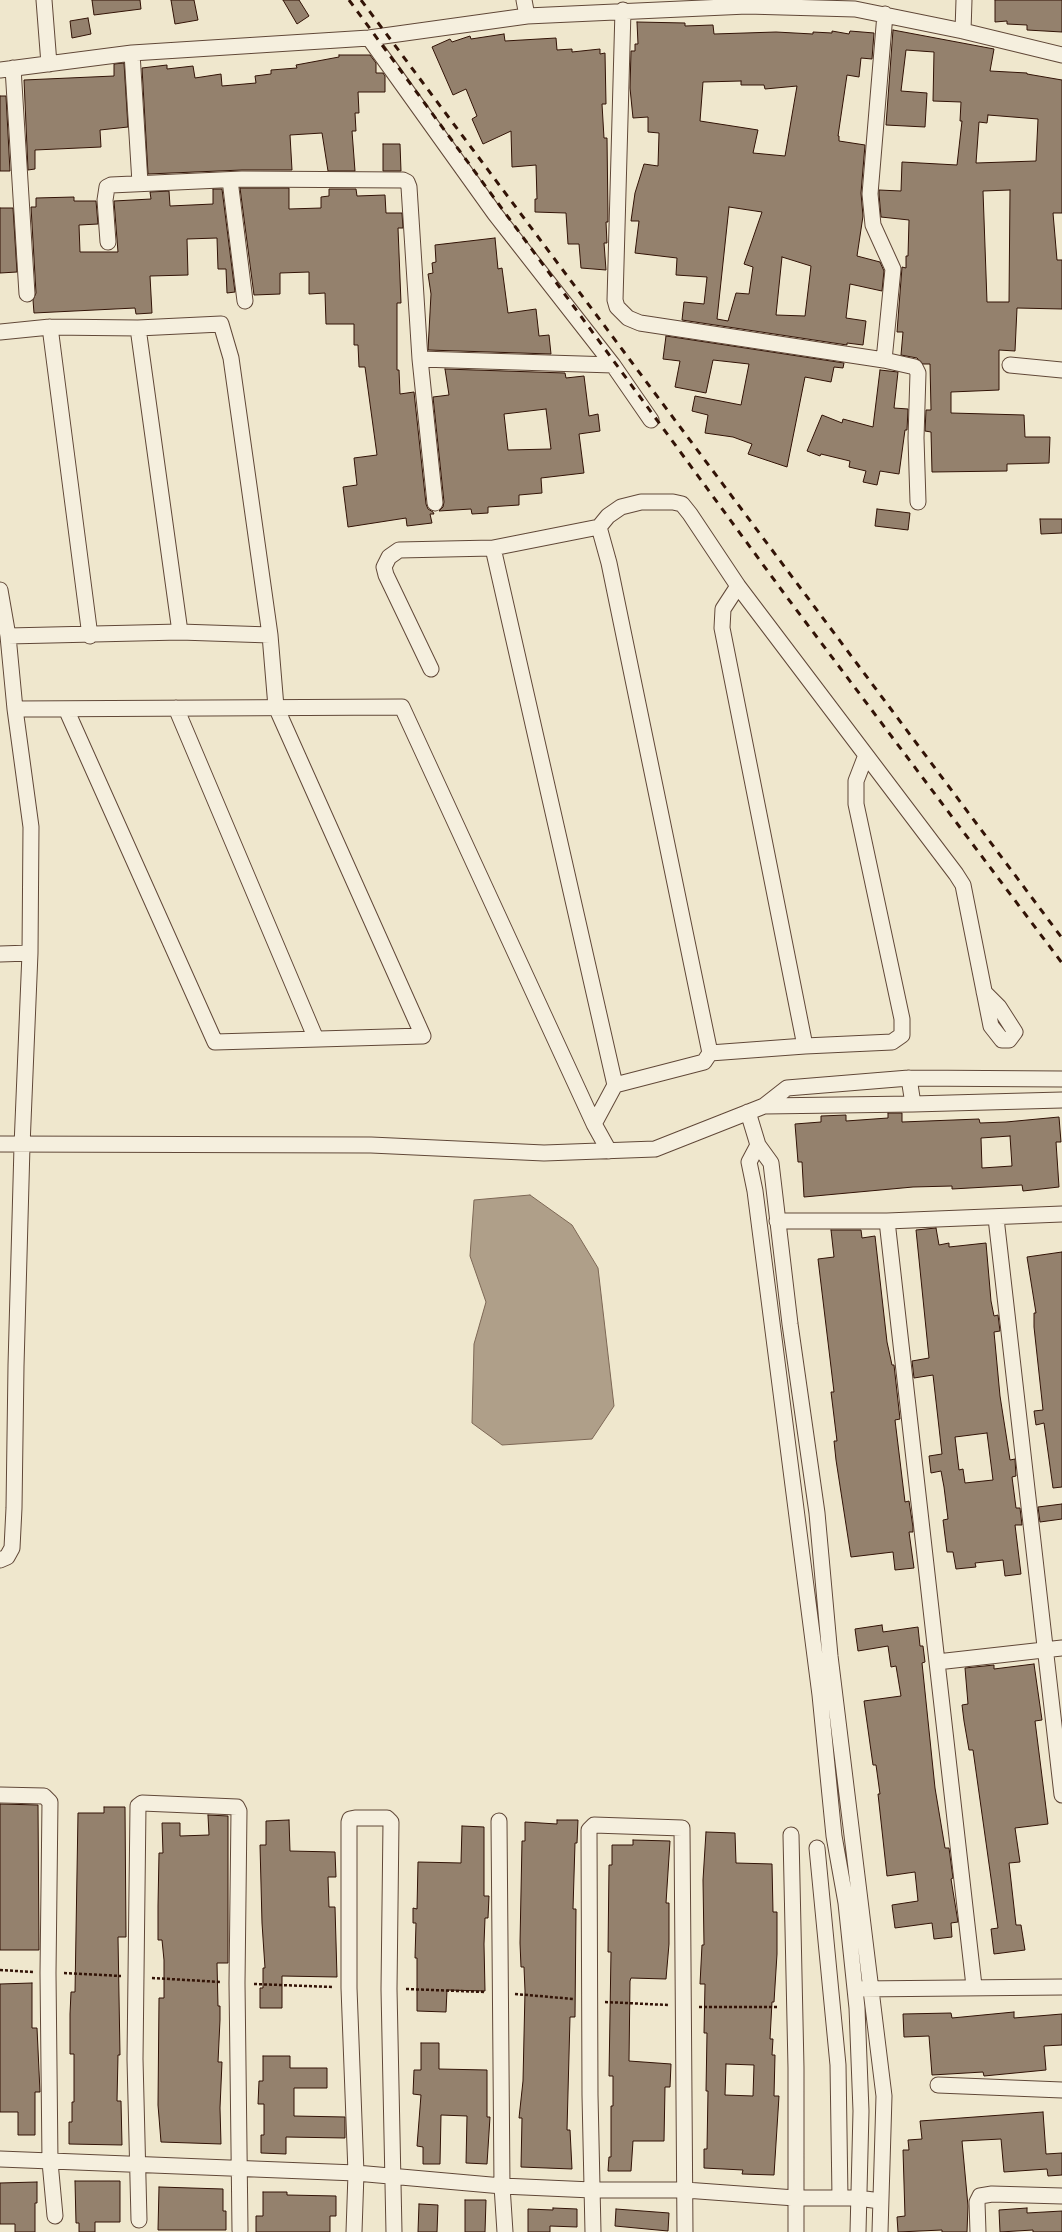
<!DOCTYPE html>
<html>
<head>
<meta charset="utf-8">
<style>
	body { margin:0 }
	canvas { display:block; background:#efe7cd }
</style>
</head>
<body>
<canvas width="1062" height="2232"></canvas>
<script>
const g = document.querySelector('canvas').getContext('2d');
g.lineJoin = 'round';
function fill(path, color) {
  g.fillStyle = color;
  g.fill(path, 'evenodd');
}
function shape(rows) {
  const path = new Path2D();
  for (const r of rows) {
    path.moveTo(r[0], r[1]);
    for (let i = 2; i < r.length; i += 2) path.lineTo(r[i], r[i + 1]);
  }
  return path;
}
function stroke(path, color, width, dash) {
  g.strokeStyle = color;
  g.lineWidth = width;
  g.lineCap = dash ? 'butt' : 'round';
  g.setLineDash(dash || []);
  g.stroke(path);
}
const water = shape([
	[530,1195,572,1225,598,1268,614,1406,592,1439,502,1445,472,1423,474,1344,486,1302,470,1256,474,1200,530,1195]
]);
const building = shape([
	[92,0,140,0,141,9,94,15,92,0],
	[171,0,194,0,198,20,175,24,171,0],
	[283,0,299,0,309,16,297,24,283,0],
	[995,0,1062,0,1062,32,1027,30,1027,25,1007,24,1007,21,995,22,995,0],
	[88,18,91,34,72,38,70,21,88,18],
	[637,22,685,23,685,26,713,25,714,34,776,32,813,34,813,32,832,33,832,31,849,34,850,31,874,33,872,59,861,58,859,77,847,75,838,136,839,136,839,141,865,145,861,193,863,216,857,256,880,262,884,271,882,291,850,284,846,318,866,321,863,345,847,343,847,345,682,320,684,302,704,304,707,277,676,275,677,258,635,253,639,221,631,221,635,193,644,164,658,166,659,133,648,132,648,117,633,118,630,88,631,51,635,51,635,44,638,44,637,22],
	[741,81,741,85,764,85,765,89,797,86,785,156,753,153,758,130,700,121,703,82,741,81],
	[729,207,762,212,744,264,753,267,749,294,736,293,728,321,717,319,729,207],
	[782,257,811,266,805,316,776,315,782,257],
	[893,30,994,49,990,71,1027,73,1027,74,1062,80,1062,213,1053,213,1057,260,1062,260,1062,309,1017,308,1015,351,999,350,999,390,951,392,951,413,1024,415,1025,437,1050,437,1049,463,1007,464,1007,471,932,472,931,432,925,431,926,410,931,410,930,364,923,364,917,358,901,355,903,332,897,332,902,267,906,268,906,256,908,256,909,220,881,217,879,194,879,190,901,191,902,162,957,165,962,121,960,121,961,102,933,101,934,52,906,50,901,91,927,93,925,127,886,125,893,30],
	[988,115,1038,119,1036,161,976,163,979,122,987,123,988,115],
	[1010,190,1009,302,987,302,983,191,1010,190],
	[504,34,505,41,556,38,557,50,572,49,572,52,600,49,600,54,605,53,606,104,602,104,604,138,607,138,608,216,608,222,606,222,607,243,604,243,606,270,581,268,579,244,568,244,566,213,535,212,535,199,537,199,536,165,512,167,511,131,483,144,472,119,477,116,466,89,453,95,432,47,450,39,452,42,470,36,471,39,504,34],
	[339,55,370,55,376,63,376,73,383,73,385,76,385,92,358,92,359,113,355,113,356,131,352,131,355,171,328,171,322,133,290,135,292,170,242,170,148,174,142,68,167,65,167,69,193,66,195,78,221,74,222,86,256,83,255,76,271,74,271,70,297,68,296,65,339,57,339,55],
	[124,63,128,127,100,130,101,147,35,150,35,169,28,170,24,80,114,76,114,64,124,63],
	[0,96,6,96,10,171,0,171,0,96],
	[383,144,400,144,401,171,383,171,383,144],
	[240,188,289,188,289,209,321,208,321,197,329,196,329,189,356,189,357,196,385,195,386,213,402,213,403,228,398,228,401,303,397,303,397,370,399,370,400,394,414,392,426,504,428,509,433,512,434,514,430,514,432,523,407,526,406,518,348,527,343,487,357,485,354,458,377,455,365,367,359,367,358,345,354,345,354,324,326,324,325,293,309,294,309,272,280,273,280,294,254,295,240,188],
	[213,189,222,189,235,292,227,293,226,269,218,269,217,238,187,239,188,275,150,276,152,313,136,314,135,308,34,313,33,300,36,293,31,207,36,207,36,198,74,197,74,201,96,201,98,224,79,225,80,252,118,252,114,201,151,199,150,192,169,191,170,206,213,204,213,189],
	[0,208,13,208,17,272,0,273,0,208],
	[495,238,498,269,502,268,508,313,536,309,539,336,549,335,551,354,428,350,431,294,428,274,433,273,432,263,436,262,435,245,495,238],
	[666,336,844,363,843,368,834,367,831,382,805,377,787,467,748,454,752,444,733,437,705,433,708,415,692,411,695,396,741,405,749,364,713,360,706,393,675,387,680,361,663,359,666,336],
	[445,369,565,373,566,378,584,376,589,416,598,414,600,431,579,434,584,473,541,478,542,493,519,495,519,505,488,507,488,513,472,514,471,509,439,511,443,507,444,502,433,397,449,395,445,369],
	[546,409,551,449,508,450,504,414,546,409],
	[880,370,898,372,894,408,908,409,907,430,905,430,899,474,880,471,877,485,863,482,866,471,849,467,850,461,821,454,820,456,807,451,822,415,842,423,843,419,873,427,880,370],
	[877,509,910,513,908,530,875,526,877,509],
	[1040,519,1062,519,1062,533,1041,534,1040,519],
	[888,1113,902,1113,902,1122,979,1119,980,1123,1006,1122,1059,1117,1061,1142,1056,1142,1059,1187,1023,1191,1022,1185,952,1189,952,1186,913,1187,804,1197,802,1162,798,1162,795,1124,821,1122,821,1116,846,1115,846,1121,888,1118,888,1113],
	[1010,1136,1012,1166,982,1168,981,1138,1010,1136],
	[936,1228,939,1245,949,1243,949,1247,986,1243,991,1301,994,1316,998,1315,1000,1331,994,1332,1000,1396,1010,1460,1015,1459,1016,1476,1012,1477,1016,1508,1020,1508,1022,1525,1015,1525,1021,1574,1005,1576,1003,1560,975,1563,976,1567,956,1569,953,1552,947,1552,943,1520,948,1519,944,1487,941,1471,931,1473,929,1456,942,1454,933,1375,914,1378,912,1361,929,1358,916,1230,936,1228],
	[987,1433,993,1480,965,1483,963,1469,959,1470,955,1437,987,1433],
	[831,1230,861,1230,862,1238,875,1236,887,1342,892,1365,894,1365,900,1419,895,1420,905,1502,909,1501,913,1527,913,1532,909,1532,914,1568,895,1570,893,1552,851,1557,836,1460,834,1441,837,1441,831,1392,834,1392,818,1259,834,1257,831,1230],
	[1062,1252,1062,1487,1053,1488,1044,1423,1036,1425,1034,1411,1043,1410,1034,1327,1034,1313,1036,1313,1027,1257,1062,1252],
	[1062,1504,1062,1519,1040,1522,1038,1507,1062,1504],
	[882,1625,883,1632,918,1627,920,1646,923,1646,925,1662,922,1663,935,1788,945,1848,949,1848,953,1878,951,1879,958,1922,951,1923,952,1937,934,1939,932,1923,895,1928,892,1905,918,1901,915,1872,887,1876,878,1794,880,1794,876,1765,873,1765,864,1701,901,1696,896,1666,891,1667,888,1646,858,1651,855,1629,882,1625],
	[1034,1664,1042,1720,1035,1721,1048,1824,1015,1828,1020,1862,1009,1863,1016,1925,1021,1925,1025,1950,994,1954,991,1929,998,1928,973,1750,969,1750,964,1721,962,1705,968,1704,965,1668,994,1665,994,1669,1034,1664],
	[0,1804,38,1805,39,1950,0,1950,0,1804],
	[104,1807,125,1807,126,1937,118,1937,120,2055,118,2055,117,2101,121,2101,122,2145,69,2144,69,2122,72,2122,72,2102,74,2102,74,2054,70,2054,70,2014,71,1992,75,1992,78,1813,104,1813,104,1807],
	[208,1815,228,1816,228,1963,217,1963,218,2006,220,2006,220,2020,218,2062,222,2062,220,2108,221,2144,161,2142,158,2105,159,1998,164,1998,164,1960,162,1940,158,1940,158,1906,159,1853,163,1853,162,1823,180,1823,180,1836,209,1835,208,1815],
	[289,1820,290,1851,335,1852,336,1877,328,1877,329,1907,335,1907,337,1977,282,1976,282,2008,260,2008,260,1988,263,1988,263,1968,265,1968,262,1923,260,1845,266,1845,266,1821,289,1820],
	[557,1820,578,1820,577,1843,575,1843,573,1909,576,1909,575,2017,570,2017,567,2130,570,2130,572,2169,521,2167,522,2118,519,2118,523,2081,525,1991,524,1967,521,1967,520,1943,522,1841,525,1841,525,1822,557,1824,557,1820],
	[462,1826,484,1827,484,1896,489,1896,488,1918,485,1918,484,1944,485,1991,447,1990,446,2012,417,2011,417,1958,415,1958,416,1923,413,1923,413,1908,417,1909,418,1862,461,1863,462,1826],
	[706,1832,735,1833,736,1863,772,1864,773,1912,777,1912,777,1954,774,2002,772,2002,770,2039,773,2039,772,2055,775,2055,774,2096,779,2096,774,2175,742,2174,743,2170,704,2168,704,2149,707,2149,708,2091,706,2091,707,2033,704,2033,705,1984,700,1984,702,1945,704,1945,703,1880,706,1832],
	[726,2064,754,2065,753,2096,725,2095,726,2064],
	[633,1840,670,1841,666,1903,669,1903,669,1944,666,1979,631,1978,630,1981,629,2061,671,2064,670,2087,665,2087,664,2141,633,2141,631,2171,608,2171,609,2157,611,2157,611,2106,613,2106,613,2076,609,2076,611,1952,608,1952,609,1865,612,1865,612,1845,633,1845,633,1840],
	[32,1983,32,2028,37,2028,40,2092,35,2092,35,2135,18,2135,18,2112,0,2112,0,1984,32,1983],
	[1014,2012,1014,2018,1062,2014,1062,2045,1044,2046,1046,2070,984,2076,983,2072,932,2075,929,2036,904,2037,903,2014,951,2013,952,2018,1014,2012],
	[421,2043,439,2043,439,2069,487,2070,487,2117,490,2117,487,2164,466,2163,467,2116,441,2115,440,2164,423,2164,423,2147,417,2146,421,2095,413,2094,414,2070,421,2070,421,2043],
	[263,2056,290,2056,290,2068,327,2068,327,2088,294,2088,294,2116,345,2117,345,2138,286,2137,286,2154,261,2153,261,2135,264,2135,264,2104,258,2104,259,2081,263,2081,263,2056],
	[1043,2112,1046,2154,1062,2153,1062,2175,1048,2176,1047,2169,1004,2172,1001,2139,962,2141,968,2206,967,2232,942,2232,942,2230,898,2232,897,2217,905,2216,903,2150,909,2150,908,2140,922,2139,920,2121,1043,2112],
	[75,2181,120,2181,120,2222,95,2222,95,2232,79,2232,79,2223,76,2223,75,2181],
	[37,2182,37,2203,35,2203,35,2232,15,2232,15,2224,0,2224,0,2183,37,2182],
	[159,2187,223,2189,223,2211,226,2211,226,2230,158,2230,159,2187],
	[263,2192,287,2192,287,2195,336,2196,336,2216,330,2216,330,2232,256,2232,256,2216,263,2216,263,2192],
	[465,2200,486,2200,485,2232,465,2232,465,2200],
	[419,2204,438,2205,437,2232,418,2232,419,2204],
	[553,2208,577,2209,577,2227,550,2226,550,2232,528,2232,528,2209,553,2210,553,2208],
	[1027,2208,1027,2213,1062,2211,1062,2232,1033,2232,1033,2230,1000,2232,999,2210,1027,2208],
	[616,2209,669,2213,668,2231,615,2226,616,2209]
]);
const path = shape([
	[0,1970,33,1972],
	[64,1973,121,1976],
	[152,1978,221,1982],
	[254,1984,333,1987],
	[406,1989,485,1992],
	[515,1994,574,1999],
	[605,2002,668,2005],
	[699,2007,778,2007]
]);
const minor = shape([
	[44,0,49,64],
	[524,0,527,16],
	[623,10,615,300,617,307,628,318,640,323,884,360,915,367,918,373,916,438,918,502],
	[963,31,964,0],
	[369,38,495,214,613,365,651,420],
	[132,53,140,183],
	[13,68,27,294],
	[0,70,132,53,369,38,527,16,747,6,855,9,963,31,1062,55],
	[230,180,245,301],
	[108,242,105,200,107,187,111,185,242,179,403,180,407,182,409,187,420,359,435,503],
	[50,327,90,636],
	[138,328,180,632],
	[0,332,50,327,138,328,221,324,231,358,270,635,276,707,423,1036,215,1042,66,709],
	[420,359,613,365],
	[884,360,893,269,873,225,870,194,885,14],
	[1010,365,1062,370],
	[493,548,615,1085,594,1124],
	[738,586,723,609,722,628,805,1046],
	[0,590,8,636,15,709],
	[8,636,180,632,270,635],
	[431,669,386,575,384,567,389,557,399,550,493,548,599,527],
	[176,708,316,1039],
	[866,755,856,781,856,804,902,1019,902,1035,892,1042,805,1046,710,1053,609,563,599,527,608,516,621,507,641,502,673,502,682,504,690,514,738,586,956,874,963,885,991,1026,1002,1040,1009,1040,1015,1032,999,1007,984,992],
	[30,953,31,827,15,709,402,707,594,1124,609,1151],
	[0,954,30,953,22,1146,16,1366,14,1508,12,1548,7,1557,0,1560],
	[909,1078,913,1104],
	[615,1085,704,1062,710,1053],
	[764,1106,913,1104,1062,1100],
	[748,1112,758,1145,771,1163,790,1324,817,1513,830,1656,884,2096,880,2232],
	[0,1144,371,1145,544,1153,655,1149,764,1106,787,1088,909,1078,1062,1079],
	[758,1145,749,1162,755,1191,820,1695,834,1836,846,1903,857,2008,861,2111,858,2232],
	[996,1218,1062,1795],
	[777,1221,887,1221,1062,1214],
	[887,1221,937,1662],
	[0,1795,44,1796,50,1802,48,1973,50,2162,55,2216],
	[499,1821,502,2186,505,2232],
	[791,1835,796,2068,796,2232],
	[817,1848,838,2065,840,2198],
	[974,1986,937,1662,1062,1648],
	[859,1989,1062,1987],
	[938,2085,1062,2090],
	[0,2159,356,2173,502,2186,592,2190,685,2190,795,2198,858,2198,880,2201],
	[139,2220,135,2059,138,1806,142,1803,237,1807,239,1811,237,1983,240,2230],
	[354,2232,356,2173,349,1988,349,1822,350,1819,355,1818,387,1818,391,1822,389,1989,394,2232],
	[593,2232,590,2095,589,1830,594,1825,682,1828,685,2232],
	[978,2232,977,2202,980,2196,992,2194,1062,2196]
]);
const rail = shape([
	[349,0,786,596,1062,963],
	[361,0,1062,938]
]);
fill(water, '#af9f89');
stroke(water, '#7d6755', 1);
fill(building, '#94816d');
stroke(building, '#321306', 1);
stroke(minor, '#614838', 17);
stroke(path, '#321306', 2.5, [3, 2]);
stroke(minor, '#f5efde', 15);
stroke(rail, '#321306', 3, [7, 7]);
</script>
</body>
</html>
